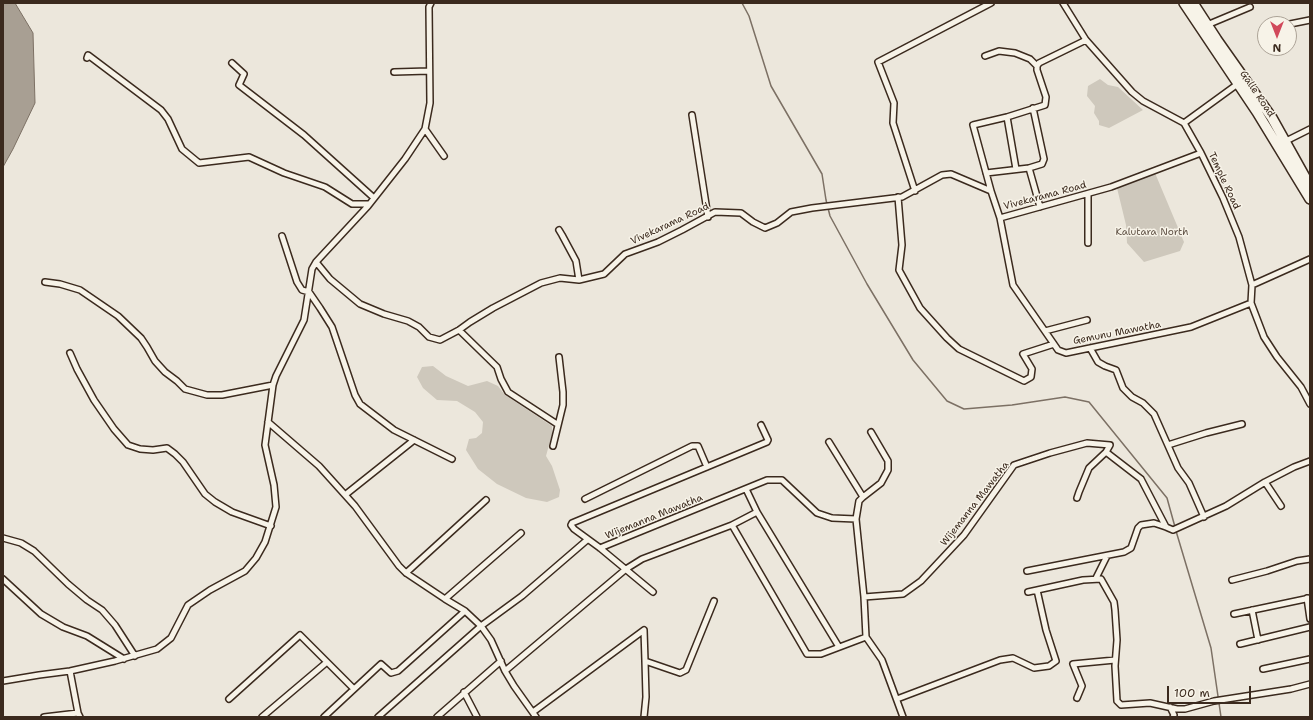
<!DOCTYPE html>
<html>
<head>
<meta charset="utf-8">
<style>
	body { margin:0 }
	#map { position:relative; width:1313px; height:720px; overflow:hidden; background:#ece7dc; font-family:"Shantell Sans",sans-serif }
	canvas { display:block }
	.frame { position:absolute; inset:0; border:4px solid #3b2a1e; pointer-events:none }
	.north { position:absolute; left:1257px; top:16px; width:40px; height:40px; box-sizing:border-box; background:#f7f3e8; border:1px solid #aca397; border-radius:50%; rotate:180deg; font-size:11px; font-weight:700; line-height:16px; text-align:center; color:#3b2a1e }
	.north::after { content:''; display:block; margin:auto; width:14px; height:18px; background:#d1495b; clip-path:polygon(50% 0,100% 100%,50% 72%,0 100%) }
	.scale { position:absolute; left:1167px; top:686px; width:84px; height:18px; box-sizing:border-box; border:2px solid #3b2a1e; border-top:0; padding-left:5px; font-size:12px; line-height:14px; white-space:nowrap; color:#3b2a1e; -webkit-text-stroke:3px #f7f3e8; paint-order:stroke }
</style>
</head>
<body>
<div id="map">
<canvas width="1313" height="720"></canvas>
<div class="frame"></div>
<div class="north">N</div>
<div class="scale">100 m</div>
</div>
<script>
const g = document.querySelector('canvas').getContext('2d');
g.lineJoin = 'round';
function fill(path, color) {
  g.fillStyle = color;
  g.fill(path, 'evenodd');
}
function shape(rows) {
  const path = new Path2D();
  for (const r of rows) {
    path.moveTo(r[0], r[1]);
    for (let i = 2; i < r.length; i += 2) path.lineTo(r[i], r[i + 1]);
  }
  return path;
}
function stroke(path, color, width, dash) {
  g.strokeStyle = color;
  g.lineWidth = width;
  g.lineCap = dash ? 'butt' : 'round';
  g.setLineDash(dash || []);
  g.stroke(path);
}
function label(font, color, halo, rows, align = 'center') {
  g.font = font + ' "Shantell Sans",sans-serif';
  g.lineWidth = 3;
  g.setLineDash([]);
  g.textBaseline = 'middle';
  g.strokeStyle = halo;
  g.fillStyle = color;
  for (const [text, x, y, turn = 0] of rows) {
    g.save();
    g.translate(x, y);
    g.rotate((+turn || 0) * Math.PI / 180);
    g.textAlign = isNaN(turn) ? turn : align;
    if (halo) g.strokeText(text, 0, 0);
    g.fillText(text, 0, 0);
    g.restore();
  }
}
const green = shape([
	[1100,79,1108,85,1118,87,1143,110,1109,128,1099,125,1099,121,1094,113,1095,106,1087,96,1088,86],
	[1155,173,1184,242,1180,251,1144,262,1127,243,1126,225,1117,188],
	[433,366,446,376,468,386,487,381,498,386,505,395,552,426,552,434,546,456,552,466,560,490,559,497,547,502,526,498,497,484,478,469,466,450,469,439,476,438,482,433,483,422,475,412,457,401,437,400,423,388,417,377,422,367]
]);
const water = shape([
	[3,3,15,3,33,33,35,103,13,149,3,167,3,3]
]);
const stream = shape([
	[742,3,749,16,771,86,822,174,826,200,830,216,867,284,913,360,947,401,964,409,1012,405,1065,397,1089,402,1167,498,1175,527],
	[1176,531,1211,648,1221,717]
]);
const minor = shape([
	[1063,3,1086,40,1132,92,1143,101,1184,123,1201,153,1223,198,1239,237,1252,285,1251,303,1264,337,1277,357,1301,387,1310,404],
	[1290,24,1310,20],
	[1207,25,1250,7],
	[985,56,999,51,1015,53,1030,59,1037,66],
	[87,58,88,55,161,110,168,119,182,149,199,163,249,157,284,173,325,187,352,204,369,204],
	[232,63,244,74,239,85,304,135,374,198],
	[394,72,429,71],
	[1033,108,1044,159,1042,164,1029,168,1040,207],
	[692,115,708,217],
	[1007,117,1016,169],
	[1184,123,1239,83],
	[425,129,444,156],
	[1284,142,1310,129],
	[986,173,1029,168],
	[915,191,893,123,894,103,878,62,991,3],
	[991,191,973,125,1007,117,1045,105,1046,97,1037,70,1037,66,1039,63,1086,40],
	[898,197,902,245,899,270,920,308,947,338,959,349,1024,381,1031,377,1032,369,1023,354,1054,344],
	[1000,218,1013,285,1058,350,1066,353,1191,327,1251,303],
	[559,230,562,235,576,261,579,280],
	[282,236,297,282,302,290,309,292,320,308,332,327,355,395,360,404,394,430,452,459],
	[1088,243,1088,194],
	[316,262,330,279,360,304,384,314,408,321,419,327,429,337,440,340,459,330,470,322,493,308,541,283,560,278,579,280,604,274,625,254,658,242,682,230,715,212,741,213,753,222,765,228,777,223,791,212,812,208,902,197,942,175,951,174,991,191,1000,218,1111,187,1201,153],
	[45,282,60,284,80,290,118,316,141,338,147,347,155,361,165,372,177,381,185,389,207,395,222,395,273,385],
	[1252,285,1310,259],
	[459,330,497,367,501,379,508,392,557,424],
	[1045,331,1087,320],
	[1090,348,1098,362,1105,366,1116,370,1123,388,1132,397,1143,403,1154,414,1178,468,1189,483,1204,517],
	[70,353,77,369,94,400,114,429,128,445,140,449,153,450,167,448,175,454,183,462,205,494,215,502,232,512,271,526],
	[268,422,319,466,355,506,399,566,406,573,445,599,465,611,481,626,491,640,505,671,514,686,536,717],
	[829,442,863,497,881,483,888,470,888,461,871,432],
	[1168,445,1206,433,1242,424],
	[553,446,563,405,563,392,559,357],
	[1265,482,1281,506],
	[746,489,757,512],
	[345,495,414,440],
	[1077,498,1079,492,1089,468,1106,452],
	[585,499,692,446,698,446,707,467],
	[856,519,859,501,863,497],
	[732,525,757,512,839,647],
	[3,538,21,543,34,551,68,584,87,600,102,610,115,625,135,656],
	[600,548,767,480,782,480,817,513,832,518,856,519,864,597,903,594,921,581,964,535,1014,465,1050,453,1087,443,1110,445,1106,452,1141,479,1166,527,1173,530,1226,506,1265,482,1294,467,1310,461],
	[1027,571,1124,552,1131,548,1138,528,1141,525,1154,523,1166,527],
	[406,573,486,500],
	[1096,578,1107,556],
	[3,579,41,614,63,627,87,636,124,659],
	[1232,580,1267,571,1297,561,1310,559],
	[653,592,600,548,574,529,571,525,572,523,767,442,768,440,761,425],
	[1028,592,1083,580,1101,579,1114,602,1115,610,1117,640,1115,666,1117,701,1121,705,1150,703,1177,709,1185,709,1214,701,1291,689,1310,684],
	[1307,598,1310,619],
	[445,599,521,533],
	[1252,610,1258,640],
	[1234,614,1310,598],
	[866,637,882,660,903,717],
	[1240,644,1310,627],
	[1263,669,1310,659],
	[70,671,78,713],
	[505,671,626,569,642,559,732,525,807,654,821,654,866,637,864,597],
	[3,681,39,675,70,671,115,661,157,649,171,638,188,605,210,590,245,571,256,558,265,542,276,507,274,485,265,445,273,385,276,376,304,320,312,269,316,262,368,206,405,159,425,129,430,103,429,7,431,3],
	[464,692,477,717],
	[1077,698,1082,686,1073,664,1115,660],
	[229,699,300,635,354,689],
	[897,699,1000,660,1013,658,1034,668,1049,666,1056,661,1046,630,1037,590],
	[1170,707,1174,715,1173,717],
	[533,712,644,630,645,661,680,673,686,670,714,601],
	[44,717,78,713,80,717],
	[262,717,327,662],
	[324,717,381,664,391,673,398,671,465,611],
	[378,717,481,626,522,596,587,540],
	[437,717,501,661],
	[644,717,646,697,645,661]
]);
const trunk = shape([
	[1184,3,1257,112,1310,199],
	[1193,3,1217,40,1272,118,1310,186]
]);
const streetNames = [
	["Galle Road",1257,94,56],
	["Temple Road",1224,181,65],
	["Vivekarama Road",1045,196,-15],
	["Vivekarama Road",670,224,-25],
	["Gemunu Mawatha",1117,333,-11],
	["Wijemanna Mawatha",975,504,-52],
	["Wijemanna Mawatha",654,517,-22]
];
const parkNames = [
	["Kalutara North",1152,232]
];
fill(green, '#cec8bc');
fill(water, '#a89f93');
stroke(water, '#7c7064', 1);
stroke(stream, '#7c7064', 1.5);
stroke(minor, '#3b2a1e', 8);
stroke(trunk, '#3b2a1e', 12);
stroke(minor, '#f7f3e8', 5);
stroke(trunk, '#f7f3e8', 9);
label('10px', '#3b2a1e', '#f7f3e8', streetNames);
label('10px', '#605246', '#f7f3e8', parkNames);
</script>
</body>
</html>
